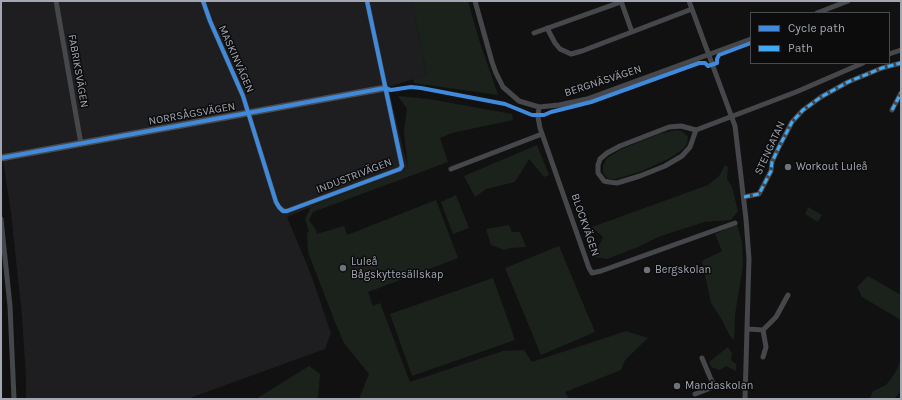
<!DOCTYPE html>
<html>
<head>
<meta charset="utf-8">
<style>
	body { margin:0 }
	#map { position:relative; width:902px; height:400px; overflow:hidden; background:#111112; font-family:Karla,sans-serif }
	canvas { display:block }
	.frame { position:absolute; inset:0; border:2px solid #a2a7b3; pointer-events:none }
	.legend { position:absolute; left:750px; top:12px; width:140px; height:52px; box-sizing:border-box; background:#0c0c0d; border:1px solid #484a4f; margin:0; padding:5px 7px; list-style:none; font-size:12px; color:#a2a7b3 }
	.legend li { display:flex; align-items:center; gap:8px; height:20px }
	.legend b { width:20px; border:1px solid #484a4f }
</style>
</head>
<body>
<div id="map">
<canvas width="902" height="400"></canvas>
<div class="frame"></div>
<ul class="legend">
<li><b style="height:5px;background:#408adc"></b>Cycle path</li>
<li><b style="height:5px;background:#3fa9f5"></b>Path</li>
</ul>
</div>
<script>
const g = document.querySelector('canvas').getContext('2d');
g.lineJoin = 'round';
function fill(path, color) {
  g.fillStyle = color;
  g.fill(path, 'evenodd');
}
function shape(rows) {
  const path = new Path2D();
  for (const r of rows) {
    path.moveTo(r[0], r[1]);
    for (let i = 2; i < r.length; i += 2) path.lineTo(r[i], r[i + 1]);
  }
  return path;
}
function stroke(path, color, width, dash) {
  g.strokeStyle = color;
  g.lineWidth = width;
  g.lineCap = dash ? 'butt' : 'round';
  g.setLineDash(dash || []);
  g.stroke(path);
}
function label(font, color, halo, rows, align = 'center') {
  g.font = font + ' Karla,sans-serif';
  g.lineWidth = 3;
  g.setLineDash([]);
  g.textBaseline = 'middle';
  g.strokeStyle = halo;
  g.fillStyle = color;
  for (const [text, x, y, turn = 0] of rows) {
    g.save();
    g.translate(x, y);
    g.rotate((+turn || 0) * Math.PI / 180);
    g.textAlign = isNaN(turn) ? turn : align;
    if (halo) g.strokeText(text, 0, 0);
    g.fillText(text, 0, 0);
    g.restore();
  }
}
const built = shape([
	[1,1,412,1,427,75,388,87,408,168,287,217,310,272,331,333,325,349,187,399,26,399,26,378,22,316,11,213,1,147]
]);
const green = shape([
	[412,1,468,1,480,43,498,95,414,83,413,79,427,75],
	[398,96,429,99,512,114,513,120,452,133,440,138,448,162,313,212,309,220,316,230,317,234,344,226,347,235,436,200,458,258,368,292,373,306,380,303,410,382,503,351,524,350,532,362,626,331,648,338,625,360,621,370,565,392,569,399,359,399,369,374,344,343,335,322,308,252,307,232,309,231,305,219,311,207,408,168,404,132,407,109],
	[677,130,683,132,688,137,687,144,683,149,670,158,642,171,616,179,610,179,606,177,603,173,603,166,607,158,622,149,659,134],
	[537,145,549,175,544,177,529,159,515,182,486,189,475,197,464,176],
	[725,165,728,167,727,179,732,187,738,211,731,220,704,222,658,237,638,247,607,259,594,257,603,237,592,227,708,185,719,176],
	[456,195,469,228,453,234,441,202],
	[808,207,822,215,818,222,805,214],
	[737,224,742,242,743,265,735,315,734,340,730,336,722,320,711,303,702,261,722,251,715,234],
	[509,225,512,232,520,232,526,247,510,248,504,250,491,245,486,229],
	[559,246,595,332,541,355,505,268],
	[868,276,901,295,901,320,862,297,857,287],
	[493,278,515,340,412,376,390,314],
	[1,300,2,305,2,399,1,399],
	[728,347,732,353,731,360,736,364,736,371,726,366,720,370,711,367,709,362],
	[901,360,901,391,894,399,870,399,873,391,886,385,895,373],
	[309,366,320,374,318,399,256,399]
]);
const street = shape([
	[56,1,81,144],
	[203,1,210,21,243,96,276,202,279,207,283,211,287,211,400,169,402,166,367,1],
	[475,1,492,62,496,73,503,87,519,101,539,107,559,105,587,99,751,39],
	[621,1,632,32],
	[689,1,735,126,746,219,749,259,745,399],
	[817,13,848,1],
	[547,28,555,43,560,49,571,54,582,51,692,9],
	[534,33,621,2],
	[889,54,901,50],
	[539,107,538,117,540,128,589,268,592,273,601,271,735,223],
	[892,110,901,93],
	[696,130,681,126,669,127,620,146,607,153,600,159,598,165,598,173,604,181,609,182,617,183,640,176,665,166,682,156,690,147,696,130,796,92,863,63],
	[451,169,542,134],
	[744,197,759,194,771,171,772,162,779,147,792,122,803,110,821,97,848,82,882,68,901,63],
	[1,219,10,306,14,399],
	[748,329,763,330,776,317,788,295],
	[763,357,766,347,763,330],
	[702,358,710,377,713,383,716,386],
	[695,394,716,386,746,388]
]);
const secondary = shape([
	[1,158,385,88]
]);
const quiet = shape([
	[892,110,901,93],
	[744,197,759,194,771,171,772,162,779,147,792,122,803,110,821,97,848,82,882,68,901,63]
]);
const cycleway = shape([
	[203,1,210,21,243,96,276,202,279,207,283,211,287,211,400,169,402,166,367,1],
	[1,158,385,88,391,90,411,87,421,88,505,104,532,115,544,115,551,112,591,102,699,63,705,63,708,66,717,63,717,59,719,55,751,43]
]);
const markers = [
	[788,167,4,"#6f727b"],
	[343,268,4,"#6f727b"],
	[647,270,4,"#6f727b"],
	[677,386,4,"#6f727b"]
];
const streetNames = [
	["MASKINVÄGEN",236,59,66],
	["FABRIKSVÄGEN",78,71,80],
	["BERGNÄSVÄGEN",603,81,-18],
	["NORRSÅGSVÄGEN",192,114,-10],
	["STENGATAN",770,148,-65],
	["INDUSTRIVÄGEN",354,176,-21],
	["BLOCKVÄGEN",585,225,71]
];
const poiNames = [
	["Workout Luleå",796,167],
	["Luleå",351,262],
	["Bågskyttesällskap",351,275],
	["Bergskolan",655,270],
	["Mandaskolan",685,386]
];
fill(built, '#1e1e20');
fill(green, '#1b221c');
stroke(street, '#46474a', 5);
stroke(secondary, '#4a4b4e', 7);
stroke(quiet, '#3fa9f5', 3, [6, 3]);
stroke(cycleway, '#408adc', 4);
for (const [x, y, r, color] of markers) {
  const dot = new Path2D();
  dot.arc(x, y, r, 0, 2 * Math.PI);
  g.fillStyle = color;
  g.fill(dot);
  stroke(dot, '#0c0c0d', 1.5);
}
label('11px', '#a2a7b3', '#0c0c0d', streetNames);
label('11px', '#a2a7b3', '#0c0c0d', poiNames, 'left');
</script>
</body>
</html>
